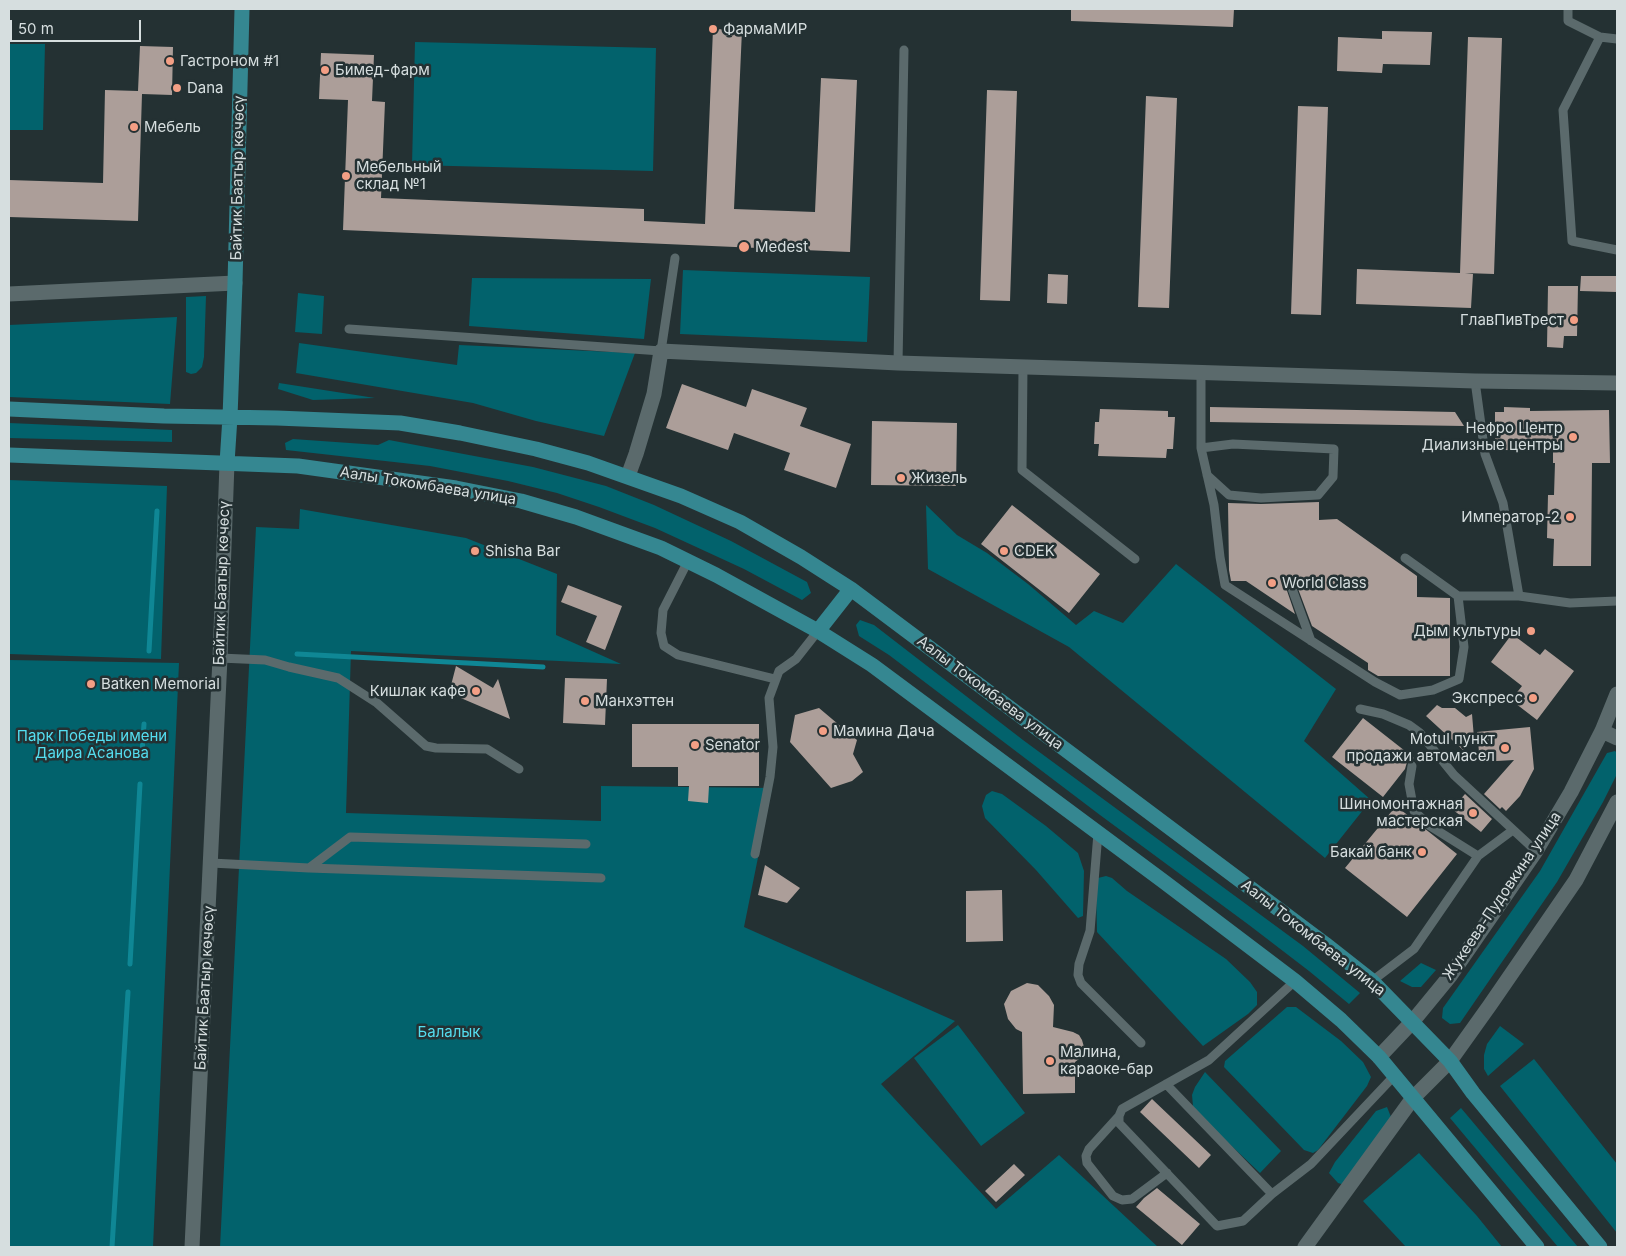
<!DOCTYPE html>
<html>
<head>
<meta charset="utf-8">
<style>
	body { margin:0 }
	#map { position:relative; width:1626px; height:1256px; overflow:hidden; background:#243133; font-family:Inter,sans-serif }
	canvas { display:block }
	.frame { position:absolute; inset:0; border:10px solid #d6dedf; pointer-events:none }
	.scale { position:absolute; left:10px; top:20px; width:131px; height:22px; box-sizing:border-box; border:2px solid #d6dedf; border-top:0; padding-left:6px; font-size:15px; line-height:18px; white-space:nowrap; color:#d6dedf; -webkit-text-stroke:4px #243133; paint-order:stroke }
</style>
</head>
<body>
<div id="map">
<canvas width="1626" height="1256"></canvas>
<div class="frame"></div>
<div class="scale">50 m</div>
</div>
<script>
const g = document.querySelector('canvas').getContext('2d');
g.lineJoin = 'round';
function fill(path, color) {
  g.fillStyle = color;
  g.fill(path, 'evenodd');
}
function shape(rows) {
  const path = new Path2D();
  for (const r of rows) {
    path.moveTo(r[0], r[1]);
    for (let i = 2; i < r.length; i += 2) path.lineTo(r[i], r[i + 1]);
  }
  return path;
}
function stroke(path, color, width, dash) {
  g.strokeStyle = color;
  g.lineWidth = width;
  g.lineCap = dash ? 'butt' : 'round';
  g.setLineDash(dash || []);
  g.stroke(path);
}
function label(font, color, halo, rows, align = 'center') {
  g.font = font + ' Inter,sans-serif';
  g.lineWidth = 5;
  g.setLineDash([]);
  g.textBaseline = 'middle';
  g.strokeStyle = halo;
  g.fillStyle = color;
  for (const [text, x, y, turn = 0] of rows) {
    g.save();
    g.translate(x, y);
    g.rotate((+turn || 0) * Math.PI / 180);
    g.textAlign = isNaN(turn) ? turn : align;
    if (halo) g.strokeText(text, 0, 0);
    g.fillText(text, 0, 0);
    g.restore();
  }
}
const green = shape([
	[415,42,656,48,653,171,412,165],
	[9,44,45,44,43,130,9,130],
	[683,270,870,277,867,342,680,334],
	[472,278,651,279,644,339,469,326],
	[298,293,324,296,322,334,295,332],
	[206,296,204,357,202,367,196,373,191,374,186,372,186,297],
	[177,317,170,404,9,397,9,325],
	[299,343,457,365,459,345,635,353,604,436,536,421,473,403,296,373],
	[279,383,375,398,313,400,278,389],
	[9,423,172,430,172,442,9,438],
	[293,439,378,445,389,440,533,467,606,486,654,505,731,541,807,582,811,593,802,600,744,569,655,528,599,507,557,493,508,481,430,466,286,450,285,443],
	[9,480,167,486,161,659,9,654],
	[926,505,957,535,987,553,1028,584,1076,625,1094,611,1123,623,1176,564,1336,689,1304,741,1371,800,1325,858,1069,647,928,569],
	[300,509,466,538,557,574,556,635,621,664,351,651,346,813,601,821,601,786,772,788,744,927,955,1021,881,1084,996,1209,1059,1155,1158,1247,220,1247,256,527,299,529],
	[860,620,874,625,1023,740,1303,946,1360,993,1349,1004,1309,971,1249,925,1100,815,889,655,859,636,856,625],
	[9,660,179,663,153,1247,9,1247],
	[1615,751,1617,753,1617,774,1603,802,1557,882,1460,1023,1450,1024,1442,1018,1443,1008,1540,871,1607,753],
	[992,791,1002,794,1046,826,1078,853,1084,871,1083,916,1078,918,1036,870,985,818,982,806,986,795],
	[1106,876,1112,878,1127,891,1226,959,1250,982,1257,992,1257,1005,1248,1014,1203,1046,1097,932,1096,890,1098,878],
	[1421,963,1436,970,1421,987,1412,987,1400,981],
	[1287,1007,1296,1007,1341,1041,1363,1062,1371,1077,1367,1086,1318,1150,1313,1153,1304,1150,1224,1067,1225,1061],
	[958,1025,1025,1113,981,1146,914,1058],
	[1500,1026,1524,1044,1488,1076,1484,1069,1484,1055,1487,1044],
	[1534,1059,1617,1164,1617,1233,1500,1086],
	[1205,1072,1281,1151,1260,1173,1197,1113,1193,1106,1192,1095,1195,1087],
	[1387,1107,1391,1117,1345,1185,1338,1183,1329,1173,1335,1162,1376,1111],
	[1461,1108,1578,1247,1558,1247,1450,1118],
	[1419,1153,1477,1216,1502,1247,1406,1247,1363,1201]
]);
const stream = shape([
	[149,651,157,511],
	[297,654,543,667],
	[142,753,144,724],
	[130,964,140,784],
	[112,1247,128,992]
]);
const building = shape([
	[1071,9,1234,9,1233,27,1071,21],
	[713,29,742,30,734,209,815,212,821,78,857,80,850,252,343,230,348,100,319,99,321,53,374,55,372,101,385,102,381,198,644,209,644,221,705,224],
	[1382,31,1432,32,1430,65,1383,64,1382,73,1337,71,1338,37,1382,39],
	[1468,37,1502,38,1494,274,1465,273,1473,274,1471,308,1356,304,1357,269,1460,273],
	[140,46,173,47,172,95,142,94,138,221,9,217,9,180,103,183,105,90,138,91],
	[987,90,1017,91,1010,301,980,300],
	[1146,96,1177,98,1169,308,1138,307],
	[1298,106,1328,107,1321,315,1291,314],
	[1048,274,1068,275,1067,304,1047,303],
	[1581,276,1617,276,1617,292,1580,291],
	[1548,286,1578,286,1577,336,1564,336,1563,348,1547,347],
	[682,384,746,407,752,389,807,408,800,426,851,444,836,488,784,470,790,453,734,433,728,450,666,428],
	[1210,407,1455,412,1464,426,1210,422],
	[1504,407,1530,408,1530,411,1609,410,1610,463,1592,463,1591,566,1553,566,1554,539,1547,538,1548,495,1554,495,1555,463,1553,463,1553,451,1504,450,1504,445,1495,445,1495,412,1504,412],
	[1100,409,1168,411,1168,417,1175,417,1173,449,1167,449,1166,458,1098,456,1099,444,1094,444,1095,422,1099,422],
	[872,421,957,423,956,486,871,485],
	[1319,502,1319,520,1337,519,1417,576,1417,597,1450,598,1450,676,1378,676,1368,670,1368,663,1312,626,1294,578,1287,577,1284,582,1295,614,1246,581,1231,581,1229,570,1228,503,1261,504],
	[1012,505,1100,574,1069,613,981,544],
	[568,585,622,606,605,650,586,642,597,616,561,602],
	[1512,634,1540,655,1545,649,1574,671,1537,720,1511,700,1522,686,1491,662],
	[456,666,493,688,498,679,510,719,449,693],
	[565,678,607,679,605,725,563,723],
	[1437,705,1442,708,1455,708,1466,717,1472,714,1474,738,1463,750,1426,716],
	[819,708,857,740,853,754,863,772,852,781,831,788,790,742,795,715],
	[1363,718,1414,758,1407,762,1405,769,1383,797,1332,757],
	[632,724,759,724,759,786,709,786,708,803,688,801,689,786,678,786,678,767,632,767],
	[1530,727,1534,769,1520,796,1506,811,1502,807,1500,809,1484,794,1514,760,1480,762,1477,732],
	[1465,794,1492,819,1481,832,1452,809],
	[1396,806,1457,854,1407,917,1345,868],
	[765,865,800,888,787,903,758,895],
	[1002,890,1003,941,966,942,966,891],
	[1027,983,1038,985,1049,996,1054,1005,1053,1027,1073,1032,1079,1035,1082,1040,1084,1047,1083,1054,1079,1059,1075,1062,1075,1093,1023,1094,1022,1032,1016,1029,1008,1019,1004,1004,1011,991],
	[1152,1099,1211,1155,1199,1168,1140,1112],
	[1014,1164,1025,1175,996,1202,985,1191],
	[1157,1188,1200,1224,1182,1245,1136,1207,1144,1198]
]);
const lane = shape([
	[1568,9,1568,21,1600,37],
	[1617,39,1600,37,1563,110,1572,241,1617,250],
	[349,329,661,351,675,258],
	[898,363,904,50],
	[1023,367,1022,470,1135,559],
	[1201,373,1201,448,1214,505,1220,557,1225,585,1375,682,1400,695,1433,690,1459,679,1464,647,1458,596,1519,596],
	[1475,381,1485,454,1503,503,1519,596,1570,603,1617,601],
	[1201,448,1233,444,1334,449,1333,477,1318,495,1261,498,1229,495,1207,475],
	[1405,558,1458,596],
	[688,561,663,610,661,633,664,646,678,655,775,679],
	[1290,583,1311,641],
	[220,658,265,660,289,667,338,678,377,703,426,746,436,748,487,749,519,769],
	[1360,709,1383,714,1409,725,1420,733,1454,775,1536,851],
	[1412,766,1409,784,1414,811,1430,826,1478,856],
	[1098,833,1090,931,1079,964,1078,975,1081,983,1141,1043],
	[755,854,770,777,773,747,769,698,779,671,796,659,818,631],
	[211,863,309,868,350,837,586,844],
	[309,868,601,878],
	[1295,981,1209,1060,1122,1109,1119,1116,1119,1123,1217,1226,1243,1221,1272,1194,1311,1164,1395,1075],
	[1372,981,1414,949,1478,856,1513,830],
	[1166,1084,1272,1194],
	[1119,1116,1089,1149,1086,1156,1087,1163,1113,1196,1122,1200,1132,1199,1167,1173]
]);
const street = shape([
	[9,294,235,283],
	[628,476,636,454,654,394,661,351,898,363,1475,381,1617,383]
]);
const secondary = shape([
	[1602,731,1617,738],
	[1379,1057,1413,1021,1450,976,1536,851,1571,792,1602,731,1617,694],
	[192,1247,220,658,227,463],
	[1305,1247,1413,1098,1450,1061,1490,1005,1576,880,1617,802]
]);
const primary = shape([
	[9,409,164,416,277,418,400,423,460,433,536,449,588,463,681,496,740,522,801,557,851,589,1325,944,1372,981,1450,1061,1473,1093,1600,1247],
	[9,455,298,466,456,488,521,501,576,517,661,548,716,575,818,631,872,665,1163,881,1295,981,1341,1020,1379,1057,1537,1247],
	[227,463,230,417,235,283,242,9],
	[818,631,851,589]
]);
const markers = [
	[713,29,5,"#f39f85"],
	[170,61,5,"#f39f85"],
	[325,70,5,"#f39f85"],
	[177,88,5,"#f39f85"],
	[134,127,5,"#f39f85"],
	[346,176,5,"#f39f85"],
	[744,247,6,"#f39f85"],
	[1574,320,5,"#f39f85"],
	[1573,437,5,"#f39f85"],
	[901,478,5,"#f39f85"],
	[1570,517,5,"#f39f85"],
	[475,551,5,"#f39f85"],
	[1004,551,5,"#f39f85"],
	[1272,583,5,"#f39f85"],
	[1531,631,5,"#f39f85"],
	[91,684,5,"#f39f85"],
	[476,691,5,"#f39f85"],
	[1533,698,5,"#f39f85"],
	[585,701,5,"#f39f85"],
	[823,731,5,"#f39f85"],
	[695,745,5,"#f39f85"],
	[1505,748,5,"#f39f85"],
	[1473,813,5,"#f39f85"],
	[1422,852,5,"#f39f85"],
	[1050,1061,5,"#f39f85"]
];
const poiNames = [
	["ФармаМИР",723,29],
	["Гастроном #1",180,61],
	["Бимед-фарм",335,70],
	["Dana",187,88],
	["Мебель",144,127],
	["Мебельный",356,167],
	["склад №1",356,184],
	["Medest",755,247],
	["ГлавПивТрест",1564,320,"right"],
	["Нефро Центр",1563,428,"right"],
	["Диализные центры",1563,445,"right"],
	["Жизель",911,478],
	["Император-2",1560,517,"right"],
	["Shisha Bar",485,551],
	["CDEK",1014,551],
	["World Class",1282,583],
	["Дым культуры",1521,631,"right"],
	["Batken Memorial",101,684],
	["Кишлак кафе",466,691,"right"],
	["Экспресс",1523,698,"right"],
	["Манхэттен",595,701],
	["Мамина Дача",833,731],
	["Motul пункт",1495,739,"right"],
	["продажи автомасел",1495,756,"right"],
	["Senator",705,745],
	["Шиномонтажная",1463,804,"right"],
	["мастерская",1463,821,"right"],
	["Бакай банк",1412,852,"right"],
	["Малина,",1060,1052],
	["караоке-бар",1060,1069]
];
const streetNames = [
	["Байтик Баатыр көчөсү",238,178,-89],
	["Аалы Токомбаева улица",428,486,9],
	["Байтик Баатыр көчөсү",222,583,-88],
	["Аалы Токомбаева улица",990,693,37],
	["Жукеева-Пудовкина улица",1502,896,-56],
	["Аалы Токомбаева улица",1313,938,38],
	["Байтик Баатыр көчөсү",205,988,-87]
];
const parkNames = [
	["Парк Победы имени",92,736],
	["Даира Асанова",92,753],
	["Балалык",449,1032]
];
fill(green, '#02626c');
stroke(stream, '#0f8795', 5);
fill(building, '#ac9e99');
stroke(lane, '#5b6a6c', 9);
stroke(street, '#5b6a6c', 15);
stroke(secondary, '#5b6a6c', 15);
stroke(primary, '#358791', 15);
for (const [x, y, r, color] of markers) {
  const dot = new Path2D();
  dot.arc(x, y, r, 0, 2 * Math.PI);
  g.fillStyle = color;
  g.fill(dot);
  stroke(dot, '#243133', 2);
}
label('15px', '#d6dedf', '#243133', poiNames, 'left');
label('15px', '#d6dedf', '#243133', streetNames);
label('15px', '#54def0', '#243133', parkNames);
</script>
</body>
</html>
